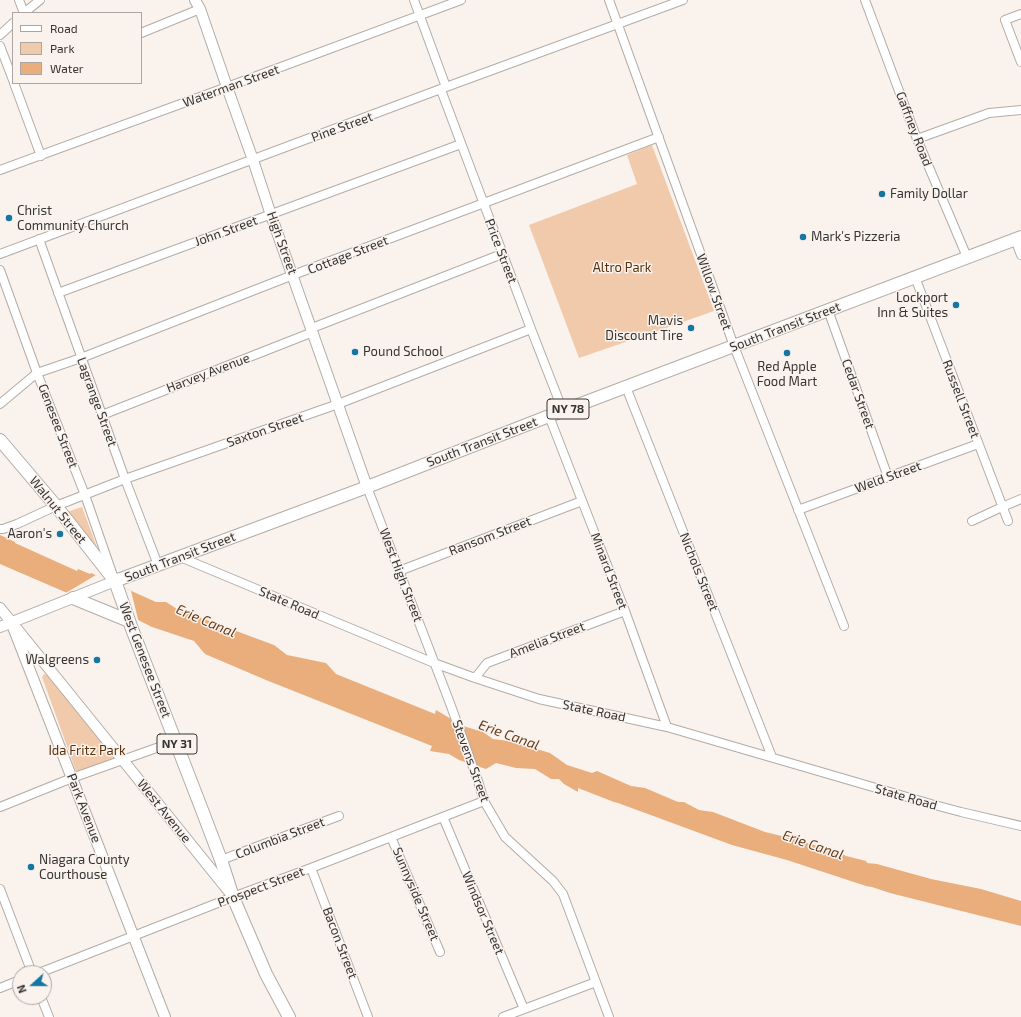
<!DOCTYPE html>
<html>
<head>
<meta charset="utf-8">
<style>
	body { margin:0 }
	#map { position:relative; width:1021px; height:1017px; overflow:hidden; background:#f9f2ed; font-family:"Exo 2",sans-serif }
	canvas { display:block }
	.legend { position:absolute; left:12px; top:12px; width:130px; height:72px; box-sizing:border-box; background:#f9f2ed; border:1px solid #aba6a3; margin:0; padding:5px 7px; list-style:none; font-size:12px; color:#373533 }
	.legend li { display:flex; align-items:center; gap:8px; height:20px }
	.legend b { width:20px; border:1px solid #aba6a3 }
	.north { position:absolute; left:12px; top:965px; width:40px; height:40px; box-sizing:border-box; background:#f9f2ed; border:1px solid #aba6a3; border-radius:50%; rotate:249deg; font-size:11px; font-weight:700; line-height:16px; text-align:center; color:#373533 }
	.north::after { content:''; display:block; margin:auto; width:14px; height:18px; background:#1476a3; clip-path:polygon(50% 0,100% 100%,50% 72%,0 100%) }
</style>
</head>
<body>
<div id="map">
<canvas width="1021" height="1017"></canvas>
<ul class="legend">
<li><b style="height:5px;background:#fff"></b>Road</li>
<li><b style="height:11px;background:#f1caab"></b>Park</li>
<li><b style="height:11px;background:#eaad7c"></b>Water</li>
</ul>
<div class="north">N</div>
</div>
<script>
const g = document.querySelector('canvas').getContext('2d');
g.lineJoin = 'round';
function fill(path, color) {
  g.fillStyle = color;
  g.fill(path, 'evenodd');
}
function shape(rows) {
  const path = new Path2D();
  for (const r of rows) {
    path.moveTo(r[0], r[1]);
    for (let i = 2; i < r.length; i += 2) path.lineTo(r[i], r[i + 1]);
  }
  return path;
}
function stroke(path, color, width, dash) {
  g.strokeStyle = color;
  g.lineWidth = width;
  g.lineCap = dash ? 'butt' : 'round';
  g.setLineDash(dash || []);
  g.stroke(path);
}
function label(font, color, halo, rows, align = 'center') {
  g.font = font + ' "Exo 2",sans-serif';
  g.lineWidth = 3;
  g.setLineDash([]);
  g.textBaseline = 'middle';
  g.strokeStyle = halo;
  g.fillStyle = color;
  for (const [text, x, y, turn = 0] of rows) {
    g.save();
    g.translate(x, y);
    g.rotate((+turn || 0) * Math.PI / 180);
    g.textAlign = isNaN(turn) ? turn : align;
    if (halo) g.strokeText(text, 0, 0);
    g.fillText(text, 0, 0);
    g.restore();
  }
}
const green = shape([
	[652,145,714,311,640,337,579,358,529,225,637,184,627,155],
	[82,507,99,553,67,512],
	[44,674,48,675,115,759,77,774,42,677]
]);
const water = shape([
	[0,535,15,542,15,543,77,571,78,569,90,574,91,573,156,602,166,602,177,609,274,645,287,655,326,663,336,674,435,714,436,710,463,726,483,732,493,739,509,741,550,753,567,765,592,773,597,771,631,786,645,788,678,802,684,802,699,810,713,812,765,832,794,839,831,850,834,849,846,856,866,861,867,863,877,864,931,879,981,889,1021,901,1021,926,890,893,872,887,866,886,787,860,732,845,618,803,614,802,578,788,578,792,564,784,559,779,551,779,535,769,516,768,496,763,486,769,459,760,449,754,430,751,432,746,266,680,205,654,194,641,152,627,138,620,65,592,0,564]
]);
const pier = shape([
	[96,575,131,591,139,623,64,594]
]);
const minor = shape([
	[19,0,24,13,40,0],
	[414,0,446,87],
	[609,0,734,346,844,626],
	[865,0,917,139,967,257],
	[1021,14,1005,20,1021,62],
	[141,33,200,9],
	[0,35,13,23],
	[0,46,13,80],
	[14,83,41,156],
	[441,90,531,329,563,411],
	[917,139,989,113,1021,110],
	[0,170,227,87,461,0],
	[39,239,125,479,158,565],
	[1015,239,1021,255],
	[0,254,446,87,683,0],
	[0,270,37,373,85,495,112,573],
	[915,277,1008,521],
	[58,293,461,144],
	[828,310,888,477],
	[312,328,502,254],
	[626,387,772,757],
	[0,404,37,373,81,358,293,275,659,137],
	[102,415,313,332],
	[549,416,625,611,667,727],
	[367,487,451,706,478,781,484,801,505,837,553,881,563,894,609,1017],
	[798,510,978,444],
	[972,521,1002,507,1021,499],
	[0,529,3,529,17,524,56,506,125,479,338,404,531,329],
	[180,557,302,608,434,663,475,678,539,699,667,727,931,804,961,812,1021,826],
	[399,571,582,501],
	[475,678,487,663,625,611],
	[0,807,72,778,176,741],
	[443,817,524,1009],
	[391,837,440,952],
	[221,860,339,816],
	[311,868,368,1017],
	[0,889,32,973],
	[39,973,233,897,311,868,484,801],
	[0,988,20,980],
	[41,997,49,1017],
	[503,1017,596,982]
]);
const major = shape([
	[195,0,200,9,227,87,253,160,271,215,367,487],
	[0,608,231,894],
	[11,622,165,1017],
	[0,627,115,581]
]);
const highway = shape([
	[0,440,56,506,115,581,132,629,202,810,221,860,233,897,266,974,289,1017],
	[115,581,367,487,549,416,1021,237],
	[73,598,129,621]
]);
const markers = [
	[882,194,4,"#1476a3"],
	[9,218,4,"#1476a3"],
	[803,237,4,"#1476a3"],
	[956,305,4,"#1476a3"],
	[691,328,4,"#1476a3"],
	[355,352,4,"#1476a3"],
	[787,353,4,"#1476a3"],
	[60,534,4,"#1476a3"],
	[97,660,4,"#1476a3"],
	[31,867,4,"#1476a3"]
];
const shields = [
	[568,409,42],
	[177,744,40]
];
const shieldNames = [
	["NY 78",568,409],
	["NY 31",177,744]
];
const streetNames = [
	["Waterman Street",231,86,-20],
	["Pine Street",342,127,-20],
	["Gaffney Road",914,129,69],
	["John Street",226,231,-20],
	["High Street",282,243,70],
	["Price Street",501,251,69],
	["Cottage Street",348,255,-21],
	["Willow Street",714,292,70],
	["South Transit Street",785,327,-21],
	["Harvey Avenue",208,373,-21],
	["Cedar Street",858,394,70],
	["Russell Street",961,399,69],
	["Lagrange Street",97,402,70],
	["Genesee Street",58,426,69],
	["Saxton Street",265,430,-19],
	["South Transit Street",482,442,-21],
	["Weld Street",888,477,-20],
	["Walnut Street",58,510,51],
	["Ransom Street",490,536,-21],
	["South Transit Street",180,557,-21],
	["Minard Street",609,571,69],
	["Nichols Street",699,572,68],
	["West High Street",401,575,69],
	["State Road",289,603,23],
	["Amelia Street",547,640,-21],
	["West Genesee Street",145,660,69],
	["State Road",594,711,12],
	["Stevens Street",471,761,70],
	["State Road",906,797,16],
	["Park Avenue",84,808,69],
	["West Avenue",164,811,51],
	["Columbia Street",280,838,-21],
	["Prospect Street",261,887,-21],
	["Sunnyside Street",416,894,67],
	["Windsor Street",483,913,67],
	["Bacon Street",340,943,69]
];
const poiNames = [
	["Family Dollar",890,194],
	["Christ",17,211],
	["Community Church",17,226],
	["Mark's Pizzeria",811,237],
	["Lockport",948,298,"right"],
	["Inn & Suites",948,313,"right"],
	["Mavis",683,321,"right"],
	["Discount Tire",683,336,"right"],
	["Pound School",363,352],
	["Red Apple",787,367,"center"],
	["Food Mart",787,382,"center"],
	["Aaron's",52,534,"right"],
	["Walgreens",89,660,"right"],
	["Niagara County",39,860],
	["Courthouse",39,875]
];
const parkNames = [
	["Altro Park",622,268],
	["Ida Fritz Park",87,751]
];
const waterNames = [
	["Erie Canal",206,621,23],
	["Erie Canal",509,735,20],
	["Erie Canal",813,845,19]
];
fill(green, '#f1caab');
fill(water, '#eaad7c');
fill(pier, '#f9f2ed');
stroke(minor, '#b2aca7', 10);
stroke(major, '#b2aca7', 12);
stroke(highway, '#b2aca7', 14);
stroke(minor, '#fff', 8);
stroke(major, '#fff', 10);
stroke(highway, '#fff', 12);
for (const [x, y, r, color] of markers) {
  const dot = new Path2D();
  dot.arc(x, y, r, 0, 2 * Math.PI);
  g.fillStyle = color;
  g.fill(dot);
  stroke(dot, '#f9f2ed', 1.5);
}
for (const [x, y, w] of shields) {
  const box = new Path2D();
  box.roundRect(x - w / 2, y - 10, w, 20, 3);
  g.fillStyle = '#f9f2ed';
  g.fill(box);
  stroke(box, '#373533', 1);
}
label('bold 12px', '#373533', null, shieldNames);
label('13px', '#373533', '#f9f2ed', streetNames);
label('13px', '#373533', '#f9f2ed', poiNames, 'left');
label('13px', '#59320b', '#f9f2ed', parkNames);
label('italic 14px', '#653c17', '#f9f2ed', waterNames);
</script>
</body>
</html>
